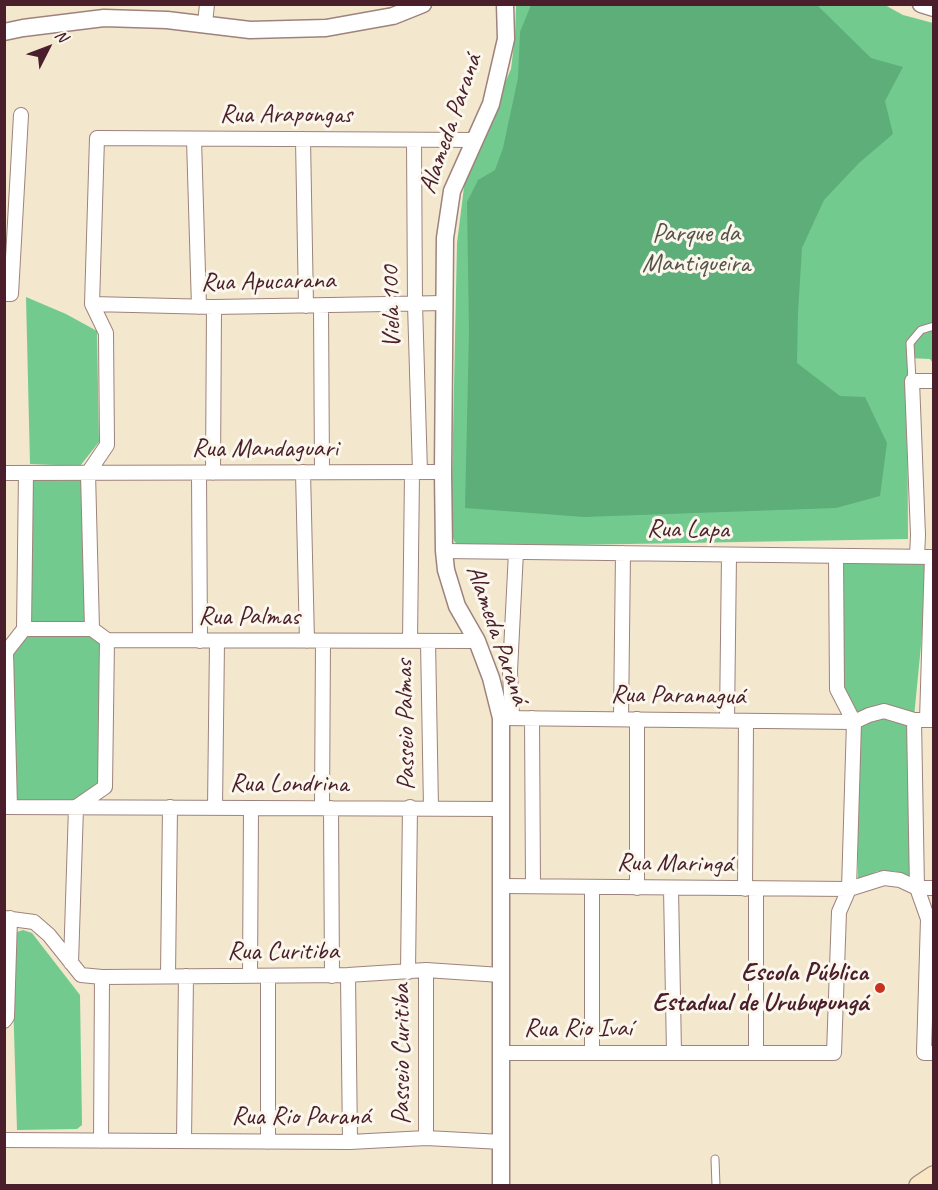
<!DOCTYPE html>
<html>
<head>
<meta charset="utf-8">
<style>
	body { margin:0 }
	#map { position:relative; width:938px; height:1190px; overflow:hidden; background:#f3e7ce; font-family:Caveat,sans-serif }
	canvas { display:block }
	.frame { position:absolute; inset:0; border:6px solid #4a1f2b; pointer-events:none }
	.north { position:absolute; left:18px; top:18px; width:60px; height:60px; -webkit-text-stroke:4px #fbf7ec; paint-order:stroke; rotate:48deg; font-size:16px; font-weight:700; line-height:24px; text-align:center; color:#4a1f2b }
	.north::after { content:''; display:block; margin:auto; width:21px; height:27px; background:#4a1f2b; clip-path:polygon(50% 0,100% 100%,50% 72%,0 100%) }
</style>
</head>
<body>
<div id="map">
<canvas width="938" height="1190"></canvas>
<div class="frame"></div>
<div class="north">N</div>
</div>
<script>
const g = document.querySelector('canvas').getContext('2d');
g.lineJoin = 'round';
function fill(path, color) {
  g.fillStyle = color;
  g.fill(path, 'evenodd');
}
function shape(rows) {
  const path = new Path2D();
  for (const r of rows) {
    path.moveTo(r[0], r[1]);
    for (let i = 2; i < r.length; i += 2) path.lineTo(r[i], r[i + 1]);
  }
  return path;
}
function stroke(path, color, width, dash) {
  g.strokeStyle = color;
  g.lineWidth = width;
  g.lineCap = dash ? 'butt' : 'round';
  g.setLineDash(dash || []);
  g.stroke(path);
}
function label(font, color, halo, rows, align = 'center') {
  g.font = font + ' Caveat,sans-serif';
  g.lineWidth = 6;
  g.setLineDash([]);
  g.textBaseline = 'middle';
  g.strokeStyle = halo;
  g.fillStyle = color;
  for (const [text, x, y, turn = 0] of rows) {
    g.save();
    g.translate(x, y);
    g.rotate((+turn || 0) * Math.PI / 180);
    g.textAlign = isNaN(turn) ? turn : align;
    if (halo) g.strokeText(text, 0, 0);
    g.fillText(text, 0, 0);
    g.restore();
  }
}
const green = shape([
	[883,4,903,15,933,23,933,363,930,359,907,358,908,539,460,547,454,541,451,529,457,243,466,171,511,69,515,36,516,5],
	[26,297,66,314,97,331,99,442,80,466,30,464],
	[84,476,88,627,27,625,31,477],
	[842,560,927,561,928,574,914,717,855,716,843,687],
	[24,633,90,633,103,642,103,784,74,803,14,803,11,654],
	[885,714,911,728,911,879,895,871,878,871,858,880,858,727],
	[23,930,32,933,80,995,82,1125,77,1129,17,1130,11,934]
]);
const forest = shape([
	[531,5,817,5,871,58,903,67,885,101,893,134,859,163,824,200,802,248,798,313,797,363,840,396,865,397,887,443,880,496,836,508,584,517,465,508,469,332,467,202,478,180,495,170,503,148,518,78,520,32]
]);
const service = shape([
	[912,381,910,343,921,330,934,326],
	[715,1159,716,1186]
]);
const minor = shape([
	[205,24,207,4],
	[194,139,199,307],
	[303,139,306,306],
	[414,140,415,304,420,472],
	[4,294,11,294,21,115],
	[92,304,214,307,445,303],
	[321,306,322,472],
	[303,472,307,641],
	[4,473,443,472],
	[199,473,200,641],
	[213,473,214,307],
	[444,551,934,557],
	[917,557,918,535,912,381,934,381],
	[24,629,92,629,107,640,477,641],
	[92,629,88,473,107,445,106,333,92,304,97,138,475,140],
	[410,641,412,473],
	[428,641,431,808],
	[501,718,854,722,869,715,884,711,914,720,934,720],
	[512,718,510,671,516,552],
	[532,718,533,886],
	[621,719,623,553],
	[727,720,729,555],
	[914,720,917,888,928,919,924,1053,934,1053],
	[927,720,932,557],
	[4,807,502,809],
	[10,807,6,652,24,629,26,473],
	[215,808,217,641],
	[322,808,323,641],
	[331,808,332,976],
	[502,886,849,889,884,878,900,880,917,888,934,888],
	[592,887,592,1053],
	[637,888,637,719],
	[671,888,674,1053],
	[745,889,746,721],
	[756,889,756,1053],
	[4,918,34,922,49,935,81,975,102,977,348,975,426,970,501,975],
	[71,963,76,807,105,787,107,640],
	[426,970,426,1138],
	[408,972,410,807],
	[348,975,350,1142],
	[168,976,170,807],
	[250,976,251,808],
	[268,976,268,1142],
	[4,1021,7,1017,10,918],
	[501,1053,834,1053,839,912,849,889,854,722,837,689,836,556],
	[4,1140,350,1142,426,1138,502,1142],
	[101,1141,102,977],
	[184,1141,186,976]
]);
const tertiary = shape([
	[921,4,934,8],
	[4,32,23,28,104,18,167,20,250,30,326,28,393,16,423,4],
	[501,1186,501,718,491,678,477,641,457,606,446,570,444,551,443,472,445,238,452,191,491,104,506,39,505,4]
]);
const secondary = shape([
	[919,1186,934,1176]
]);
const markers = [
	[880,988,6,"#c8321e"]
];
const streetNames = [
	["Rua Arapongas",286,115],
	["Alameda Paraná",451,124,-71],
	["Rua Apucarana",268,282,-1],
	["Viela 100",392,307,-91],
	["Rua Mandaguari",265,449],
	["Rua Lapa",688,530,1],
	["Rua Palmas",249,617],
	["Alameda Paraná",497,635,71],
	["Rua Paranaguá",678,696,1],
	["Passeio Palmas",406,725,-91],
	["Rua Londrina",289,784],
	["Rua Maringá",675,864,1],
	["Rua Curitiba",283,952],
	["Rua Rio Ivaí",578,1029],
	["Passeio Curitiba",402,1054,-90],
	["Rua Rio Paraná",301,1117]
];
const parkNames = [
	["Parque da",696,234],
	["Mantiqueira",696,264]
];
const poiNames = [
	["Escola Pública",868,973],
	["Estadual de Urubupungá",868,1003]
];
fill(green, '#73ca8f');
fill(forest, '#5eae7a');
stroke(service, '#9e837c', 9);
stroke(minor, '#9e837c', 16);
stroke(tertiary, '#9e837c', 19);
stroke(secondary, '#9e837c', 22);
stroke(service, '#fff', 7);
stroke(minor, '#fff', 14);
stroke(tertiary, '#fff', 16);
stroke(secondary, '#f9e7c3', 20);
for (const [x, y, r, color] of markers) {
  const dot = new Path2D();
  dot.arc(x, y, r, 0, 2 * Math.PI);
  g.fillStyle = color;
  g.fill(dot);
  stroke(dot, '#fbf7ec', 2);
}
label('26px', '#4a1f2b', '#fbf7ec', streetNames);
label('26px', '#565249', '#fbf7ec', parkNames);
label('bold 26px', '#4a1f2b', '#fbf7ec', poiNames, 'right');
</script>
</body>
</html>
